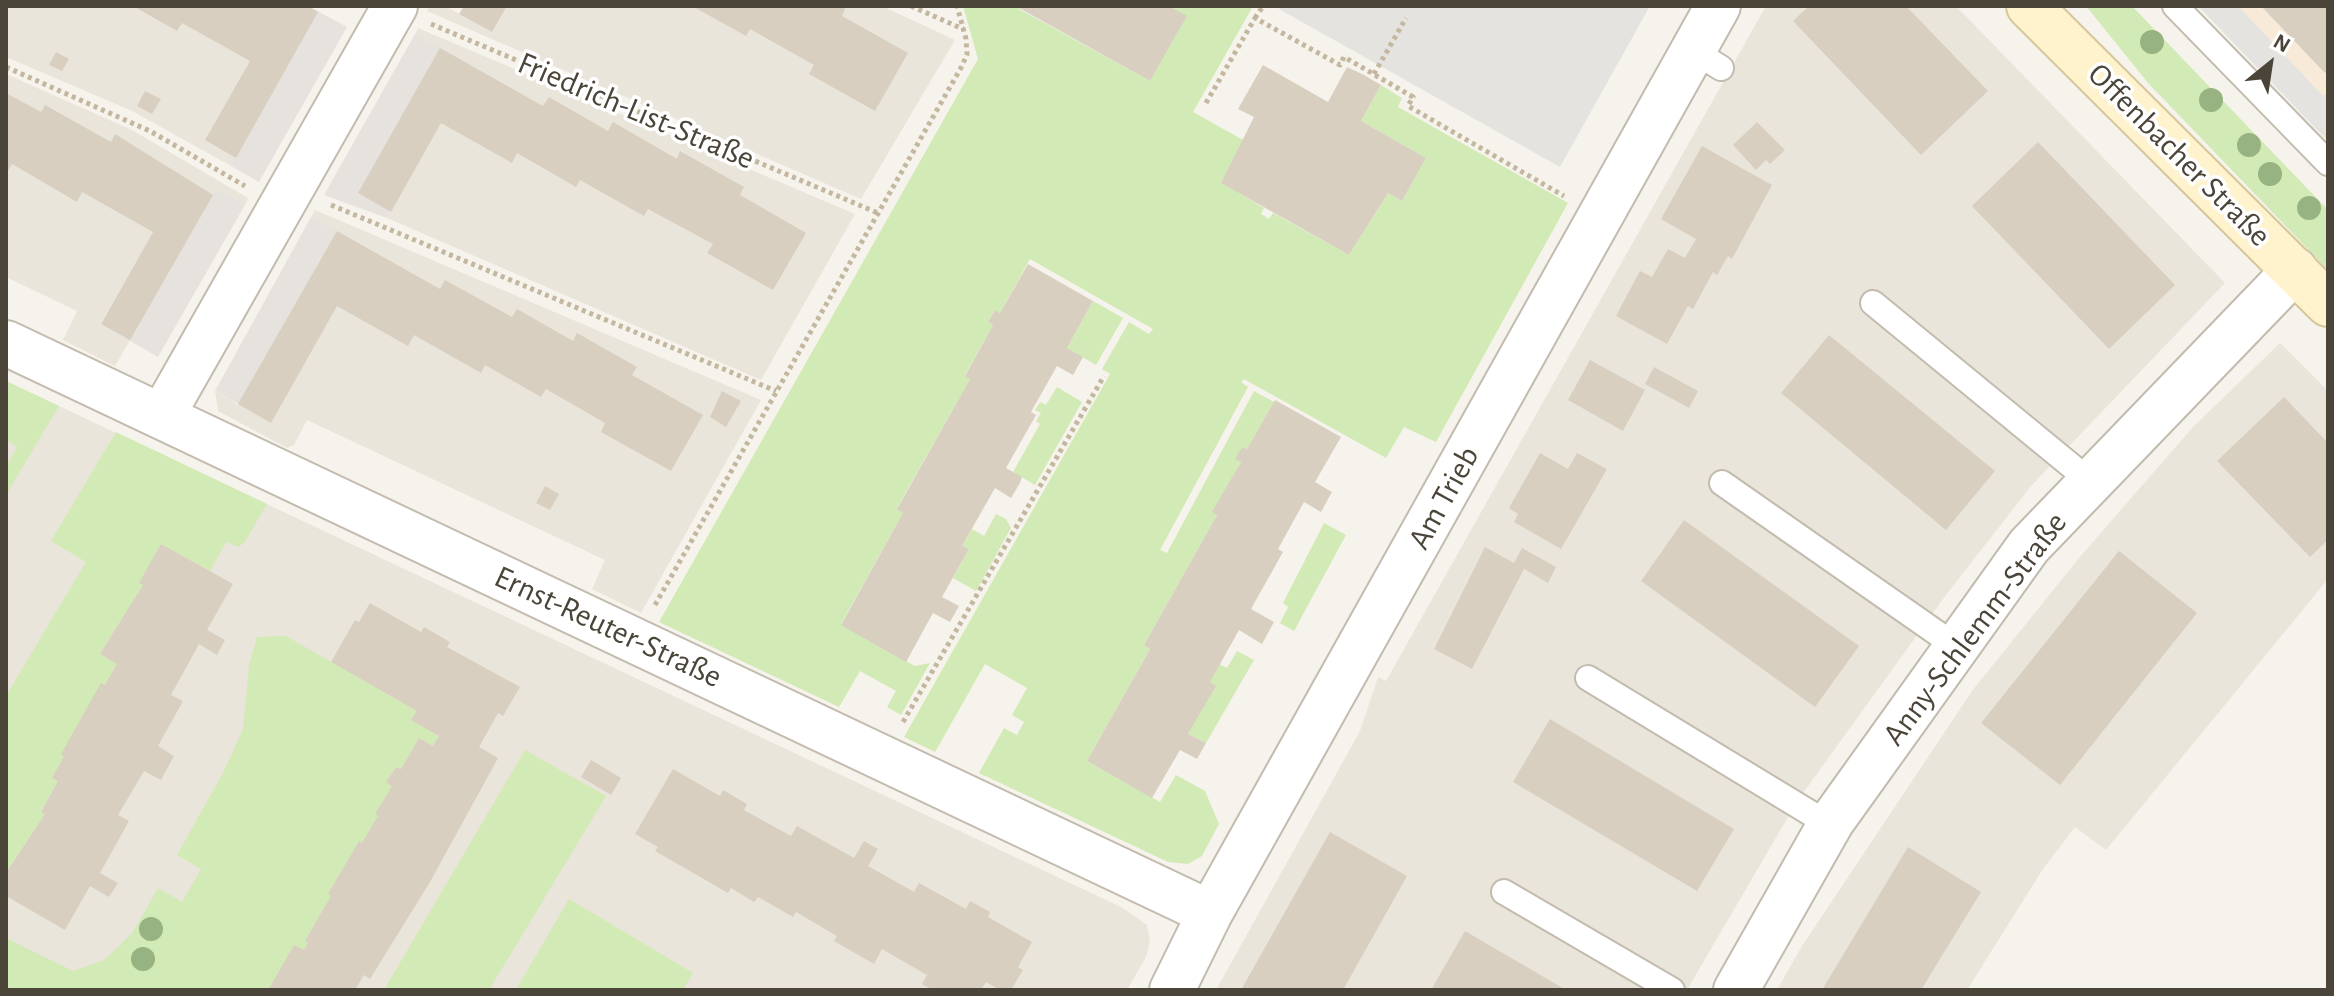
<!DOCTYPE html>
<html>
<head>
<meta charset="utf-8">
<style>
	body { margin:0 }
	#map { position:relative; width:2334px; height:996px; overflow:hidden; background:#f6f3ec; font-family:"Alegreya Sans",sans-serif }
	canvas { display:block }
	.frame { position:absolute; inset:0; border:8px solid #4b4439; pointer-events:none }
	.north { position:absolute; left:2230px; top:24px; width:80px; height:80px; -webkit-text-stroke:6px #fff; paint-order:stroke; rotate:30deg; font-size:22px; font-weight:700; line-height:32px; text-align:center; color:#4b4439 }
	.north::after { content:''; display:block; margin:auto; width:28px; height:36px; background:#4b4439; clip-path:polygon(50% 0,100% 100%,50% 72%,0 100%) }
</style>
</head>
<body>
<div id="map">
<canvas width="2334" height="996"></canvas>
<div class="frame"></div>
<div class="north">N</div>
</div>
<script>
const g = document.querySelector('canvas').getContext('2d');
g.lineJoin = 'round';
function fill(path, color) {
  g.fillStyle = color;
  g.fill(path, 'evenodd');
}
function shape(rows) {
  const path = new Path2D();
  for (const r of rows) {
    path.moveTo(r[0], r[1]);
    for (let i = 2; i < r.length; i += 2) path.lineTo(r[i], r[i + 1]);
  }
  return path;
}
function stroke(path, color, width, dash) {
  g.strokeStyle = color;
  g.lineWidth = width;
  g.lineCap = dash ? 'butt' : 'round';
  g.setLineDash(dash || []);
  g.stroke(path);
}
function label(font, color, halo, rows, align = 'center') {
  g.font = font + ' "Alegreya Sans",sans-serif';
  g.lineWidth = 7;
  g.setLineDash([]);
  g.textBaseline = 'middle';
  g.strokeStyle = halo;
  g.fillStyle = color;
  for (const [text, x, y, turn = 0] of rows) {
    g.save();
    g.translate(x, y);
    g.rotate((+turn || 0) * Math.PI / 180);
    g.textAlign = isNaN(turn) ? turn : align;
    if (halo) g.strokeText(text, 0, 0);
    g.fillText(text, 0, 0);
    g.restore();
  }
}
const residential = shape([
	[6,6,281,6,205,140,236,158,231,166,132,111,6,57],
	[430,6,445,6,492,32,507,6,882,6,955,40,861,199,427,11],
	[1766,6,1956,6,2225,283,2031,486,1946,595,1798,800,1687,990,1216,990,1360,731,1378,677,1386,681],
	[418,28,855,214,761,380,387,218,472,67,415,34],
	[6,74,132,130,248,198,245,205,217,189,213,195,184,178,101,323,130,340,115,366,63,340,77,311,6,277],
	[315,210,761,400,641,613,592,589,605,560,307,420,294,445,287,448,218,411,215,391,238,405,369,249,311,217],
	[2280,343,2328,391,2328,579,2106,850,2075,827,2043,869,1967,990,1777,990,1802,946,1972,691,2079,558,2193,427],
	[6,381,1123,908,1147,925,1150,941,1146,957,1127,990,6,990]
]);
const commercial = shape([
	[2198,6,2328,6,2328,141]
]);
const industrial = shape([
	[281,6,308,6,347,27,259,182,231,166,235,158,205,140],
	[415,34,473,66,387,218,324,195],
	[184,178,213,194,217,189,245,205,158,357,101,324],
	[311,217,369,249,271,423,215,391]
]);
const green = shape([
	[963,6,1020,6,1019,9,1150,81,1186,17,1168,6,1253,6,1193,112,1245,141,1222,183,1264,208,1261,214,1269,219,1273,213,1349,255,1388,193,1402,201,1426,158,1361,121,1381,85,1402,98,1398,107,1568,203,1436,442,1404,427,1386,458,1244,379,1241,382,1248,387,1160,550,1167,553,1254,391,1274,402,1247,449,1242,447,1236,459,1241,462,1213,512,1217,515,1144,645,1150,649,1087,761,1160,802,1176,775,1205,791,1219,824,1202,856,1188,864,1168,862,979,773,1004,728,1017,735,1024,722,1012,715,1027,688,985,664,935,752,904,737,1110,374,1102,369,1129,322,1149,334,1153,329,1030,259,1000,313,995,310,988,322,993,325,965,375,970,379,897,508,903,513,841,624,915,666,930,663,901,715,887,707,896,691,860,671,839,707,659,622,978,59],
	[2086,6,2132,6,2328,210,2328,270,2148,83],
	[1093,301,1123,318,1096,365,1067,348],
	[6,381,59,406,6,495,6,467,17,447,6,440],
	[1057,387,1082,402,1035,485,1013,472,1040,424,1036,421,1041,413,1035,410,1040,402,1046,405],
	[116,432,267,504,244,543,238,547,226,542,210,571,161,544,140,583,143,585,100,654,117,664,52,777,58,781,41,811,45,814,6,873,6,696,86,562,51,541],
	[996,514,1006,519,1011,528,976,591,953,578,969,549,962,546,972,529,984,536],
	[1324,523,1346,535,1294,631,1280,623,1288,607,1283,603],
	[286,636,417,711,412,720,439,736,433,746,419,738,401,769,395,767,387,782,392,786,376,814,378,816,362,843,358,842,329,893,331,896,305,941,308,943,304,950,294,945,268,990,6,990,6,938,73,971,104,960,118,947,133,932,158,888,182,902,201,869,177,855,224,771,243,729,249,666,257,637],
	[1237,651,1254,660,1206,743,1188,734,1215,686,1210,682,1219,664,1227,668],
	[525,750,606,796,489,990,384,990],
	[569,899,693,973,683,990,516,990]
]);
const parking = shape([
	[1281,6,1650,6,1560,167,1279,9],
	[2198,6,2238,6,2323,96,2328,93,2328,141]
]);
const building = shape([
	[133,6,308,6,318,12,236,158,205,140,250,61,182,23,177,31],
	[464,6,507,6,492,32,459,14],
	[692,6,841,6,845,9,842,16,908,53,875,111,809,74,814,65,750,29,746,36],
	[1020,6,1168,6,1187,16,1150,81,1019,8],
	[1809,6,1906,6,1988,91,1921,155,1793,21],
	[2261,6,2328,6,2328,74,2324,72],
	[440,48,543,106,549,97,608,131,613,122,677,159,680,151,744,187,740,195,806,233,773,290,707,253,713,244,648,209,644,216,580,180,576,187,517,153,512,163,441,123,391,212,358,193],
	[56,52,69,59,62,71,49,65],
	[1263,65,1328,102,1347,67,1364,75,1381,85,1361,121,1426,158,1402,201,1388,193,1349,255,1221,183,1254,117,1238,109],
	[145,91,161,99,152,114,137,106],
	[6,93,41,112,45,105,111,142,115,134,213,195,130,340,101,324,153,232,82,192,77,202,12,164,6,174],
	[1757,122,1785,150,1770,164,1766,160,1756,170,1733,145],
	[2038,142,2175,285,2109,349,1972,206],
	[1702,146,1772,185,1732,259,1728,256,1717,275,1713,272,1693,309,1688,306,1667,344,1616,316,1640,271,1652,277,1668,249,1685,258,1696,239,1661,219],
	[337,231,440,289,445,280,512,317,517,309,573,341,577,333,637,367,632,375,703,415,671,471,601,432,605,423,546,389,541,397,485,365,481,373,414,335,408,346,337,306,271,423,238,404],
	[1028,264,1093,301,1067,348,1083,357,1073,375,1057,366,1031,412,1036,415,1006,468,1022,477,1020,483,1011,498,995,488,962,546,969,549,942,597,959,606,950,622,933,613,906,662,841,625,903,513,897,509,970,379,965,376,993,325,988,322,995,310,1000,313],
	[1829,335,1995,471,1946,530,1781,393],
	[1590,360,1645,390,1623,431,1568,400],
	[1654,367,1698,391,1689,408,1645,384],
	[722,391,741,401,726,427,710,417],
	[2284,397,2328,443,2328,540,2310,557,2217,461],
	[1275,400,1341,437,1315,482,1332,492,1321,512,1304,502,1278,549,1283,552,1251,609,1274,622,1262,644,1239,630,1210,682,1216,686,1188,734,1206,743,1197,759,1180,750,1152,798,1087,761,1150,649,1144,645,1217,515,1212,512,1241,462,1235,459,1242,447,1247,449],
	[1540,453,1568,469,1577,453,1607,469,1561,549,1514,522,1518,514,1509,508],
	[545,486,559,494,550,510,536,503],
	[1684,520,1859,646,1815,707,1641,581],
	[161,544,233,584,207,630,225,640,217,655,199,644,171,695,183,701,158,746,174,756,161,780,144,771,118,815,129,821,100,873,118,883,109,897,90,886,65,930,6,896,6,873,45,814,41,812,58,781,52,778,64,756,61,754,101,683,105,685,117,664,100,654,143,585,139,583],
	[1485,547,1514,563,1522,548,1556,567,1548,583,1524,569,1472,669,1434,649],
	[2119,551,2197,613,2060,785,1981,723],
	[370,603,421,632,424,627,450,642,447,647,520,687,503,716,498,713,479,747,498,758,430,882,370,979,364,975,355,990,268,990,294,945,304,950,308,943,305,941,331,896,328,894,359,841,362,843,378,816,375,814,392,786,386,782,396,767,401,769,419,738,433,746,439,736,411,720,417,711,331,662,355,620,359,622],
	[1550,719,1734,829,1697,891,1513,782],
	[591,760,621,778,611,795,581,777],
	[673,769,720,796,723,790,747,804,744,810,791,836,797,826,854,858,864,841,878,849,868,866,914,892,919,883,966,909,970,901,990,912,988,917,1032,942,1018,967,1023,970,1011,990,1000,990,986,982,981,990,933,990,922,984,927,975,882,949,874,964,834,941,837,936,796,912,793,917,758,897,754,902,731,888,728,893,655,851,658,847,635,834],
	[1330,832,1407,876,1343,990,1241,990],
	[1908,847,1981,892,1921,990,1822,990],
	[1465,931,1561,987,1566,990,1431,990]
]);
const path = shape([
	[911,6,963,29],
	[1255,18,1263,6],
	[431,24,878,213],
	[6,67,150,131,245,186],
	[1374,74,1406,18],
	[1206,103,1255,18,1340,65,1344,57,1413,97,1408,106,1564,196],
	[331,205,776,391],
	[655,605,962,66,967,54,966,39,957,6],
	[903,722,1104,376]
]);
const lane = shape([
	[2175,6,2328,163],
	[1694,51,1721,68],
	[1873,303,2091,482],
	[1722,483,1957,647],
	[1588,678,1830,825],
	[1504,892,1672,990]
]);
const street = shape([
	[6,343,1210,913],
	[162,416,395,6],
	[1172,990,1210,913,1718,6],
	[1736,990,1832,821,2029,546,2295,270]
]);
const secondary = shape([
	[2029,6,2328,304]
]);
const trees = [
	[2152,42],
	[2211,100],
	[2249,145],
	[2270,174],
	[2309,208],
	[151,929],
	[143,959]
];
const streetNames = [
	["Friedrich-List-Straße",636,111,23],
	["Offenbacher Straße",2179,155,45],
	["Am Trieb",1444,498,-61],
	["Ernst-Reuter-Straße",608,627,25],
	["Anny-Schlemm-Straße",1975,629,-53]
];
fill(residential, '#eae5da');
fill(commercial, '#f7ead8');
fill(industrial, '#e6e2dd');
fill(green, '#d2eab5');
fill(parking, '#e5e3e0');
fill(building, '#d8cfc1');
stroke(lane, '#c2bbae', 28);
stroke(street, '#c2bbae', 48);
stroke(secondary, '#d6c79b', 48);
stroke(path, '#c4b79f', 5, [4, 4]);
stroke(lane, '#fff', 24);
stroke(street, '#fff', 44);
stroke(secondary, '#fff3cd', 44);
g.fillStyle = '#97b381';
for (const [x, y] of trees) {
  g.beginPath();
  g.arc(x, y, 12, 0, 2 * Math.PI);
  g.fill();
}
label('32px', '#4b4439', '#fff', streetNames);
</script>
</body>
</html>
